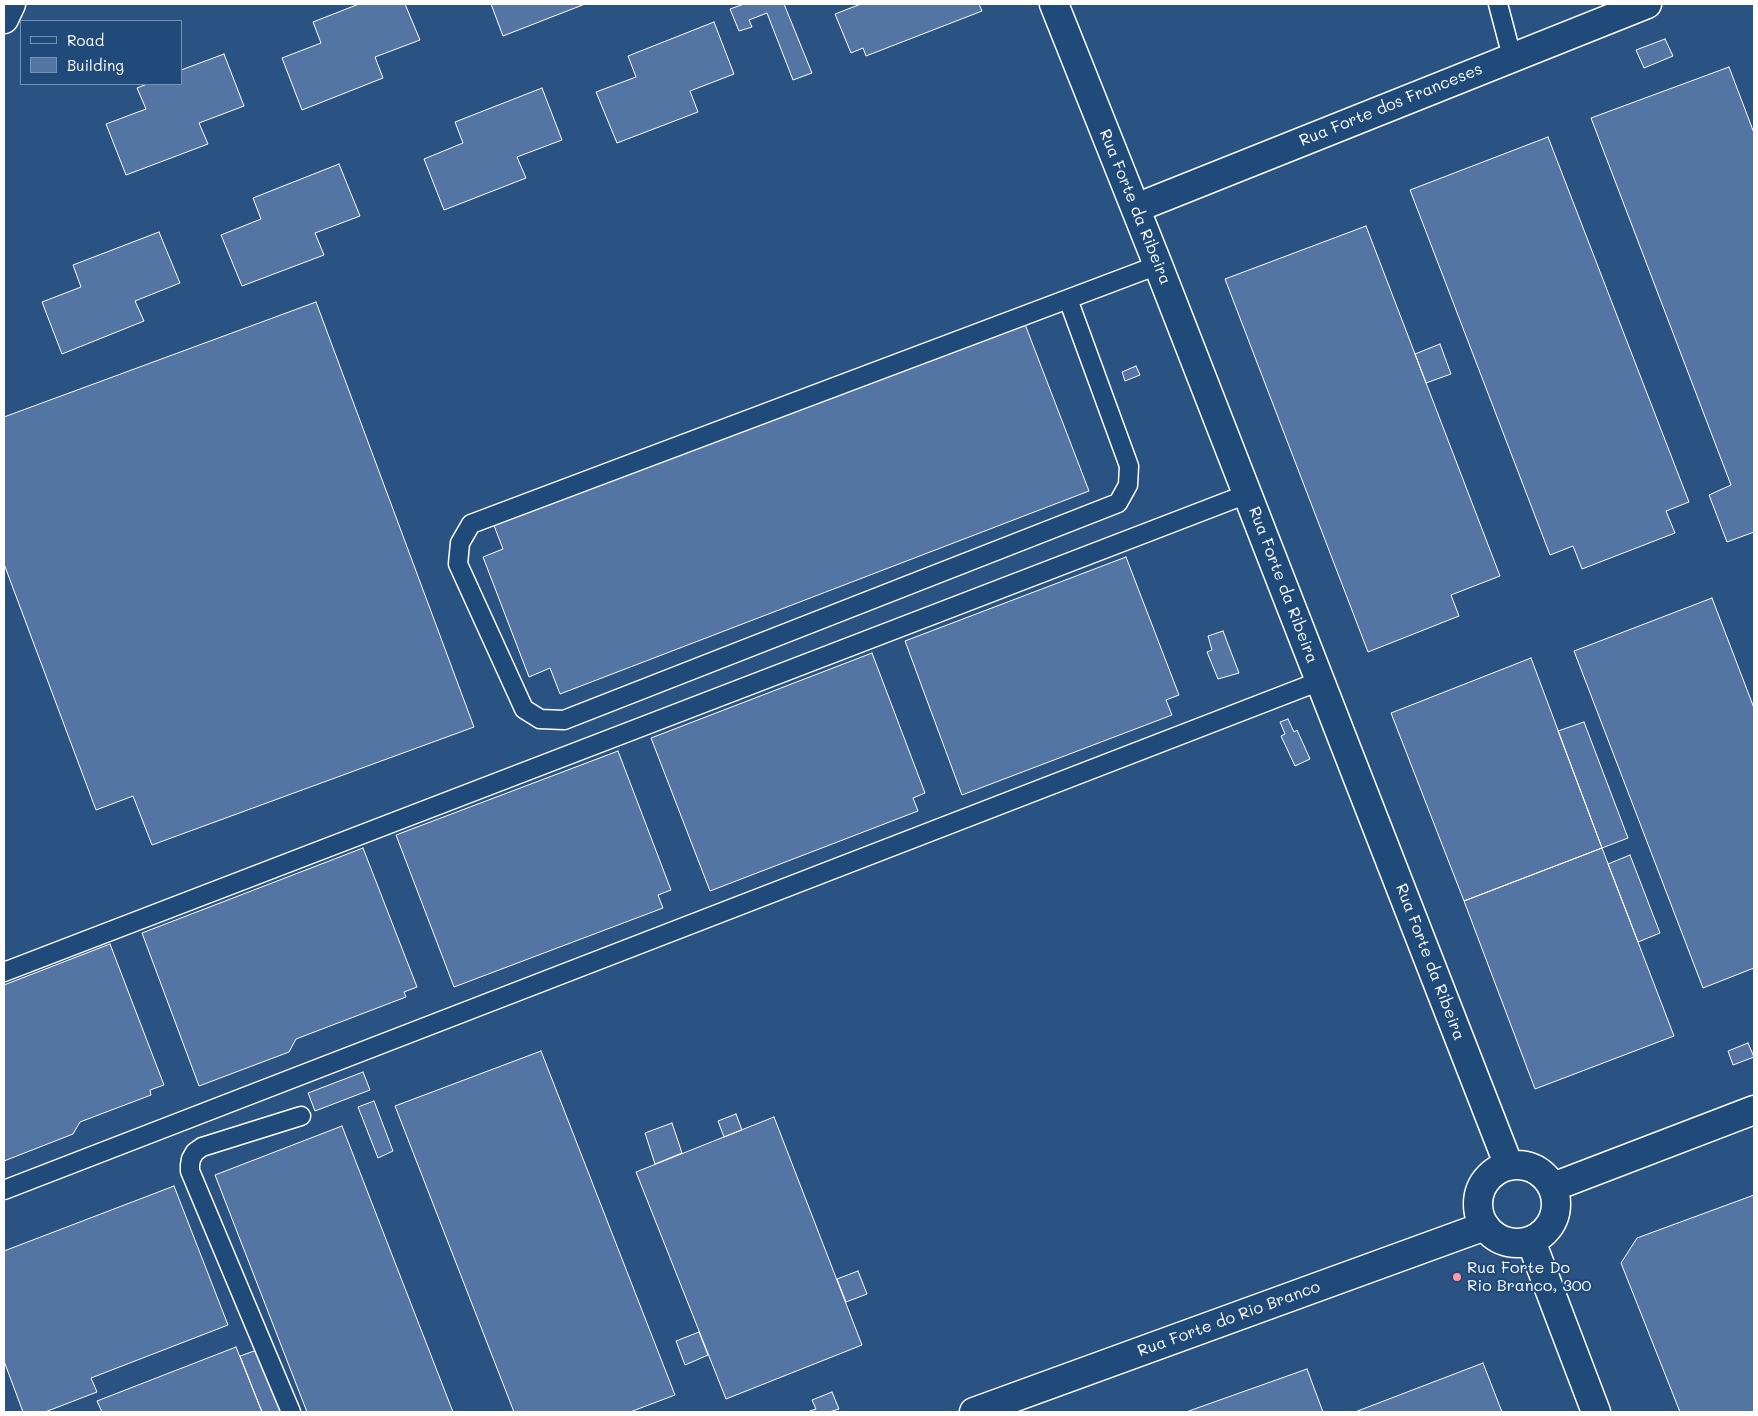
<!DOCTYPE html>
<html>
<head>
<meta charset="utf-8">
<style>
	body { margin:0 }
	#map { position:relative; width:1758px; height:1416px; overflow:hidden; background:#2a5282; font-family:Mali,sans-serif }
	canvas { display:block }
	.frame { position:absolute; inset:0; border:5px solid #fff; pointer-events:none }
	.legend { position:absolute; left:20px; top:20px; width:162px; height:65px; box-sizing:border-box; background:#1f4a7a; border:1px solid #7992af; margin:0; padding:6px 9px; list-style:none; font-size:15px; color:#fff }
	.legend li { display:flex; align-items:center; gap:10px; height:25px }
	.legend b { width:25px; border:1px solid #7992af }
</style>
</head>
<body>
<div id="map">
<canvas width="1758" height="1416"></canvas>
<div class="frame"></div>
<ul class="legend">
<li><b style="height:6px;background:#1f4a7a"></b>Road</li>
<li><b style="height:14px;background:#5474a4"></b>Building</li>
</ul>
</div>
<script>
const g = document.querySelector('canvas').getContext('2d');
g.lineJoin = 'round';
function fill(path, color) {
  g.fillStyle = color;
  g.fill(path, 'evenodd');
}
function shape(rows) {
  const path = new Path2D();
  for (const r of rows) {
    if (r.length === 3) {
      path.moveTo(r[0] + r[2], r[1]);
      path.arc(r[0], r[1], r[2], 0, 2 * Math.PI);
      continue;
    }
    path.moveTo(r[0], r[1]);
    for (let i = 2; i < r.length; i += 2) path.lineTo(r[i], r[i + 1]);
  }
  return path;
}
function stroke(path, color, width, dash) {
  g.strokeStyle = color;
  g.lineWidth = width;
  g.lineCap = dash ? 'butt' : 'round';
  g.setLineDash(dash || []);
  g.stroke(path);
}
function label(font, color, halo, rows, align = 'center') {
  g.font = font + ' Mali,sans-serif';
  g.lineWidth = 4.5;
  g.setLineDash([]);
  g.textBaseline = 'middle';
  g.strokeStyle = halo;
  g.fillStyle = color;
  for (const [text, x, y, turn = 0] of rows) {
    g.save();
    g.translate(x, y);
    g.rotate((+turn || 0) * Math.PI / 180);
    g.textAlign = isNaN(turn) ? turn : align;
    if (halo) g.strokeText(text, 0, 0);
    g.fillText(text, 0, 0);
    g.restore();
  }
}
const building = shape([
	[359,4,405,4,420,40,375,57,383,78,302,110,282,58,321,43,313,22,359,4],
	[491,4,585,4,503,36,491,4],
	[744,4,784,4,812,73,793,80,767,13,749,20,752,27,739,31,730,9,744,4],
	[861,4,979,4,982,11,866,56,863,48,851,53,835,14,861,4],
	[714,22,734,74,690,91,698,112,617,143,596,92,636,77,628,56,714,22],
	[1665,39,1673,56,1644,68,1636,50,1665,39],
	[224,54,244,106,199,123,208,144,126,175,106,124,146,109,137,88,147,84,181,84,181,70,224,54],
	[1729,67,1754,133,1754,532,1727,542,1709,495,1731,485,1591,118,1729,67],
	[542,88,562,140,517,157,526,178,444,210,424,159,463,143,455,122,542,88],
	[1548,137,1689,502,1666,511,1675,533,1582,569,1573,546,1550,555,1410,190,1548,137],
	[339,164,360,216,315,233,324,255,242,286,221,235,261,219,253,198,339,164],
	[1366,226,1500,576,1451,595,1459,616,1368,652,1225,279,1366,226],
	[159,232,180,283,135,301,144,321,62,354,42,302,81,287,73,265,159,232],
	[316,302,474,727,152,845,133,796,96,810,4,564,4,417,316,302],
	[1023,319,1089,491,560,694,550,668,529,677,483,557,503,549,493,523,1023,319],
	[1440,344,1451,374,1426,383,1415,354,1440,344],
	[1136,366,1140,375,1125,381,1122,372,1136,366],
	[1126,557,1179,695,1166,700,1172,715,962,795,905,641,1126,557],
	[1712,598,1754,708,1754,968,1703,988,1574,651,1712,598],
	[1223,631,1239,673,1218,679,1207,652,1212,650,1208,636,1223,631],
	[872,653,925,793,913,798,918,811,710,891,651,738,872,653],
	[1531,658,1602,848,1464,901,1391,713,1531,658],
	[1288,719,1294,732,1297,730,1310,759,1295,766,1281,736,1285,734,1280,722,1288,719],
	[1584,722,1628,838,1602,848,1558,731,1584,722],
	[618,751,671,890,658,895,663,908,454,987,396,835,618,751],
	[363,848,417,987,404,992,406,997,296,1039,289,1052,199,1086,142,933,363,848],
	[1602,848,1674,1036,1535,1089,1464,901,1602,848],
	[1630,855,1660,933,1638,942,1608,864,1630,855],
	[110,944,164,1085,150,1090,151,1095,80,1122,73,1134,4,1161,4,985,110,944],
	[1748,1043,1754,1057,1733,1065,1728,1051,1748,1043],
	[541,1051,675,1395,630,1412,514,1412,395,1106,541,1051],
	[363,1072,370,1090,315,1111,308,1093,363,1072],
	[374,1101,393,1151,378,1158,358,1107,374,1101],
	[736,1114,742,1130,724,1137,718,1121,736,1114],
	[774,1117,862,1345,726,1399,636,1172,774,1117],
	[672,1123,682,1153,655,1164,645,1133,672,1123],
	[342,1126,453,1412,307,1412,215,1175,342,1126],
	[174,1186,228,1325,91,1378,97,1392,45,1412,23,1412,4,1361,4,1251,174,1186],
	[1754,1195,1754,1412,1680,1412,1621,1263,1637,1238,1754,1195],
	[858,1271,867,1294,846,1302,837,1279,858,1271],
	[699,1332,708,1355,685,1365,676,1341,699,1332],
	[236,1347,262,1412,102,1412,97,1401,236,1347],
	[257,1350,281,1412,262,1412,240,1356,257,1350],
	[1483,1363,1502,1412,1355,1412,1483,1363],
	[1307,1369,1323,1412,1186,1412,1307,1369],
	[832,1392,839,1409,829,1412,807,1412,816,1409,812,1400,832,1392]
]);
const lane = shape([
	[1498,4,1512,57],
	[1068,299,1129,466,1128,485,1118,503,564,720,540,719,524,709,458,564,460,543,471,524,1068,299,1158,265],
	[4,972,1247,494],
	[4,1190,1320,681],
	[291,1412,190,1171,190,1165,191,1159,195,1152,202,1147,301,1116]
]);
const street = shape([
	[1054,4,1158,265,1509,1166],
	[1136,208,1647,4],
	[1517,1204,39],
	[1553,1187,1754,1110],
	[1531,1241,1596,1412],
	[974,1412,1485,1226]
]);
const secondary = shape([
	[4,19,11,4]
]);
const markers = [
	[1457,1277,5,"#ff9aa2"]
];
const streetNames = [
	["Rua Forte dos Franceses",1391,105,-22],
	["Rua Forte da Ribeira",1135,207,68],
	["Rua Forte da Ribeira",1283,585,69],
	["Rua Forte da Ribeira",1430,962,69],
	["Rua Forte do Rio Branco",1229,1319,-20]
];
const poiNames = [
	["Rua Forte Do",1467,1268],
	["Rio Branco, 300",1467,1286]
];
fill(building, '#5474a4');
stroke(building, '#fff', 1);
stroke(lane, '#fff', 21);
stroke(street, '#fff', 31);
stroke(secondary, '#fff', 31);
stroke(lane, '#1f4a7a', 18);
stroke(street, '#1f4a7a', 28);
stroke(secondary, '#1f4a7a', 28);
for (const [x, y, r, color] of markers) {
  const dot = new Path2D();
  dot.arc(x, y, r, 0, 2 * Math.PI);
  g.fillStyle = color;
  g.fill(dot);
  stroke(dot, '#1f4a7a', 2);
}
label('16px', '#fff', '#1f4a7a', streetNames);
label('16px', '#fff', '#1f4a7a', poiNames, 'left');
</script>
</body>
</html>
